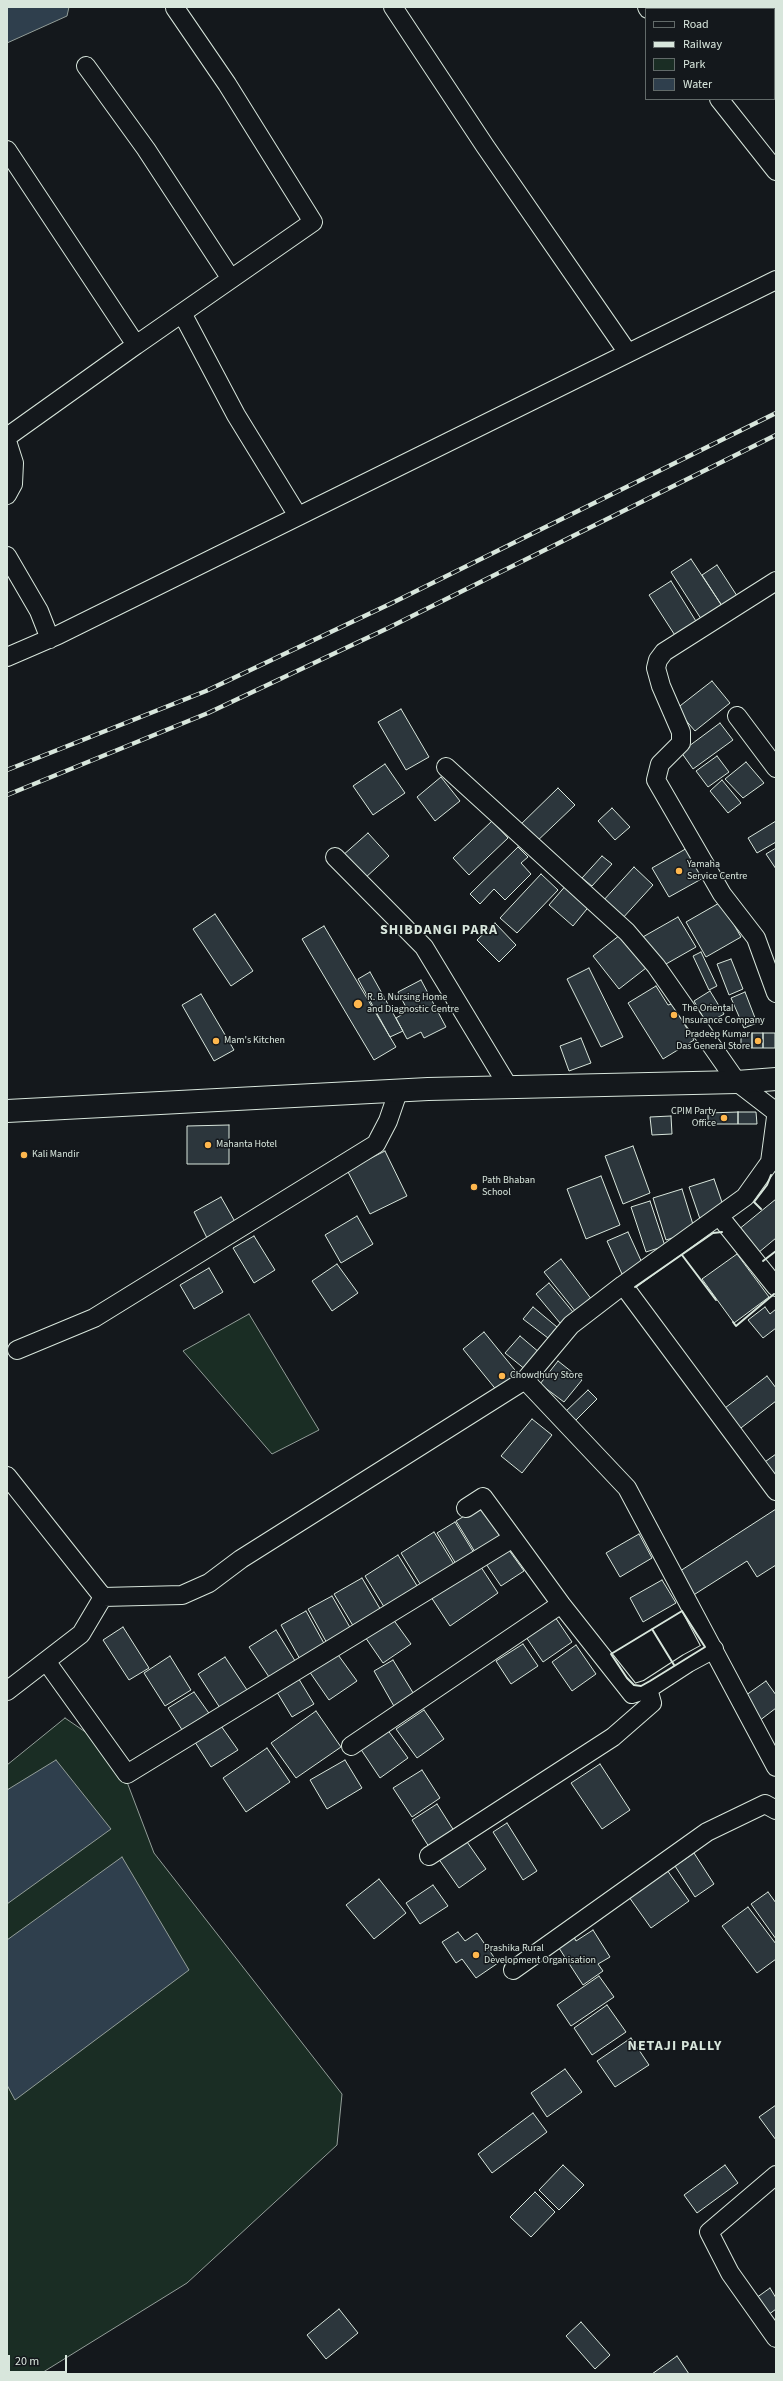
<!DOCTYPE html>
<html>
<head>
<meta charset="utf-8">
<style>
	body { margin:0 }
	#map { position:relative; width:783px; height:2381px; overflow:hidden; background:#14181c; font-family:"Source Sans 3",sans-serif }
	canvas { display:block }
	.frame { position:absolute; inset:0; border:8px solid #d8e6dc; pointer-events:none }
	.legend { position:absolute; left:645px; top:8px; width:130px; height:92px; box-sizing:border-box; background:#14181c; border:1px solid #626a69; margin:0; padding:5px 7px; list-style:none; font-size:12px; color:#d8e6dc }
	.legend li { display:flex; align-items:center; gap:8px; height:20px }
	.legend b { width:20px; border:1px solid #626a69 }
	.scale { position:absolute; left:8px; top:2355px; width:59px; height:18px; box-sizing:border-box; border:2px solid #d8e6dc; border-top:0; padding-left:5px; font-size:12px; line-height:14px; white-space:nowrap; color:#d8e6dc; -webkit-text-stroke:3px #14181c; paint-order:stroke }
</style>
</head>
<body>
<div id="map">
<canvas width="783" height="2381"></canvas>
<div class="frame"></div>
<ul class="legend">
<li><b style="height:5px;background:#14181c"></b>Road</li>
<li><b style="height:5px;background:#d8e6dc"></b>Railway</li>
<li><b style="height:11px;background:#1a2d24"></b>Park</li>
<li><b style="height:11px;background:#2f3f4d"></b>Water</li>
</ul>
<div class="scale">20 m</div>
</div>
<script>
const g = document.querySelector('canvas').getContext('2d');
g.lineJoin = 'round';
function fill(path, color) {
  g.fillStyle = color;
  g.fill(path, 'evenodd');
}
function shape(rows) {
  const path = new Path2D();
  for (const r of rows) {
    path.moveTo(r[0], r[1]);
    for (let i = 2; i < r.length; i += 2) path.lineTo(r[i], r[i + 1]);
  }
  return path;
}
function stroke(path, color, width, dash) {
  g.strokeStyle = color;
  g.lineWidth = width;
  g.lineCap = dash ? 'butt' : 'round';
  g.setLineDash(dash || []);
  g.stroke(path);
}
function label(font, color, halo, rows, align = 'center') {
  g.font = font + ' "Source Sans 3",sans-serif';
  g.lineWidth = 3;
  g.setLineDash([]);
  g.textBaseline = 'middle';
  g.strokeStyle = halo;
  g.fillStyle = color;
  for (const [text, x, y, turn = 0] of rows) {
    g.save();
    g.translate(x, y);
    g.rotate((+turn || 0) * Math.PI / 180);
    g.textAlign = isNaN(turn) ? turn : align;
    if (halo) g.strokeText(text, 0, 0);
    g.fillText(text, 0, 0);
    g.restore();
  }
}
const green = shape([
	[249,1314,319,1430,272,1454,183,1351,249,1314],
	[65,1718,116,1753,154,1853,342,2094,337,2145,187,2283,40,2374,15,2374,7,2370,7,1765,65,1718]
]);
const water = shape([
	[7,7,69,7,67,16,7,43,7,7],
	[56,1760,111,1829,7,1904,7,1790,56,1760],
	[122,1857,189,1970,15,2100,7,2085,7,1940,122,1857]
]);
const building = shape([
	[691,559,726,612,705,625,671,572,691,559],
	[717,565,741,602,726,612,702,575,717,565],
	[671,581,699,626,678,640,649,595,671,581],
	[712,681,730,703,695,731,676,709,712,681],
	[401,709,429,757,406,770,378,722,401,709],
	[720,723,733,740,693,769,681,752,720,723],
	[717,756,729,772,708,787,696,771,717,756],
	[746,762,764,783,743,798,725,779,746,762],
	[385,764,405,793,373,815,353,786,385,764],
	[441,777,460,801,435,821,417,797,441,777],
	[722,780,741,803,728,813,710,791,722,780],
	[558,788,575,805,533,845,517,828,558,788],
	[612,808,630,827,615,840,598,821,612,808],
	[492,821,508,838,469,875,453,858,492,821],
	[776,821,776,842,757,853,748,838,776,821],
	[368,833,389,856,364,879,342,856,368,833],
	[518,847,528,857,521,863,531,874,505,900,494,889,480,904,470,894,518,847],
	[689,847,705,877,669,897,652,868,689,847],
	[776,848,776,869,766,854,776,848],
	[602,856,612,864,592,886,582,878,602,856],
	[634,867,653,885,621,920,602,902,634,867],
	[541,874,558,890,517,933,500,918,541,874],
	[568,883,591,904,573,926,549,905,568,883],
	[721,902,741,937,706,957,686,922,721,902],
	[215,914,253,971,231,986,193,929,215,914],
	[678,917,696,947,659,968,641,938,678,917],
	[495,923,516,945,499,962,477,940,495,923],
	[324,926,396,1047,374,1060,302,939,324,926],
	[620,935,646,968,619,989,593,956,620,935],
	[701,952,717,986,709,990,693,956,701,952],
	[731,959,743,989,729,995,717,964,731,959],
	[589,968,623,1037,601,1047,567,979,589,968],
	[370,972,403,1031,390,1037,358,979,370,972],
	[421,980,446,1027,424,1038,421,1032,407,1039,396,1018,408,1011,398,992,421,980],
	[656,986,668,1005,672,1004,694,1040,663,1059,628,1003,656,986],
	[710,991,724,1014,707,1024,694,1001,710,991],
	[745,992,757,1023,744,1028,731,998,745,992],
	[201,994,234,1050,214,1061,182,1005,201,994],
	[741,1033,752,1033,752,1048,741,1048,741,1033],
	[752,1033,763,1033,763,1048,752,1048,752,1033],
	[763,1033,775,1033,775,1048,763,1048,763,1033],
	[581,1038,591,1063,569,1071,560,1046,581,1038],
	[738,1112,738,1124,708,1124,708,1113,738,1112],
	[738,1112,756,1112,757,1124,738,1124,738,1112],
	[671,1116,672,1134,652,1135,650,1117,671,1116],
	[229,1125,229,1164,187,1164,187,1126,229,1125],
	[633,1146,650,1193,623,1204,605,1156,633,1146],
	[385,1151,407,1196,370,1214,347,1170,385,1151],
	[601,1176,620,1225,586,1239,567,1189,601,1176],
	[714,1179,725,1211,700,1219,689,1187,714,1179],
	[682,1189,695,1231,666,1240,653,1198,682,1189],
	[221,1197,238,1227,209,1242,194,1212,221,1197],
	[776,1199,776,1238,758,1253,738,1230,776,1199],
	[650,1201,665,1246,646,1252,631,1207,650,1201],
	[357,1216,373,1244,341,1263,325,1235,357,1216],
	[628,1232,643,1265,622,1274,607,1241,628,1232],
	[254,1236,275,1270,254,1283,233,1248,254,1236],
	[737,1254,769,1297,734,1323,702,1279,737,1254],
	[561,1259,592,1300,576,1312,544,1272,561,1259],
	[337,1264,358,1293,332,1311,312,1281,337,1264],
	[209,1268,223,1292,194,1309,180,1285,209,1268],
	[549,1283,573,1312,560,1323,536,1294,549,1283],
	[533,1307,557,1327,548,1338,523,1319,533,1307],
	[765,1307,770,1314,776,1309,776,1328,763,1338,748,1320,765,1307],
	[484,1332,519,1375,498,1392,463,1349,484,1332],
	[520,1336,540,1353,526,1370,505,1353,520,1336],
	[558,1361,582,1380,564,1402,540,1384,558,1361],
	[767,1376,776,1388,776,1401,737,1431,721,1411,767,1376],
	[588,1390,597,1399,573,1423,564,1413,588,1390],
	[532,1419,552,1435,522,1473,501,1456,532,1419],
	[776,1454,776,1480,762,1464,776,1454],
	[483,1505,501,1536,475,1552,456,1521,483,1505],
	[776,1509,776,1565,757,1577,747,1561,692,1596,677,1573,776,1509],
	[455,1522,474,1553,456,1564,437,1533,455,1522],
	[434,1532,455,1566,422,1587,401,1553,434,1532],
	[639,1534,652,1558,620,1577,606,1553,639,1534],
	[506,1546,524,1571,501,1586,484,1561,506,1546],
	[398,1555,419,1589,386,1610,365,1576,398,1555],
	[477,1561,498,1593,450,1626,429,1594,477,1561],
	[362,1578,382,1612,355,1629,334,1594,362,1578],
	[662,1580,676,1603,643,1622,630,1598,662,1580],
	[332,1596,352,1631,328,1645,308,1609,332,1596],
	[306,1611,326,1647,301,1661,281,1625,306,1611],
	[390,1615,411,1644,383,1663,363,1634,390,1615],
	[555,1617,572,1642,543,1662,526,1637,555,1617],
	[123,1627,149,1668,129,1680,103,1640,123,1627],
	[276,1630,297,1664,271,1680,249,1647,276,1630],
	[523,1644,538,1666,511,1684,496,1661,523,1644],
	[576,1645,596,1674,572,1691,552,1662,576,1645],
	[336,1652,357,1681,329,1700,309,1671,336,1652],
	[170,1656,191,1690,165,1706,144,1673,170,1656],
	[225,1657,249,1693,222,1711,198,1674,225,1657],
	[393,1660,415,1696,395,1708,374,1671,393,1660],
	[297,1676,314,1704,292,1717,275,1689,297,1676],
	[766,1681,776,1695,776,1708,759,1721,742,1698,766,1681],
	[194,1692,213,1719,186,1736,168,1708,194,1692],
	[424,1710,444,1739,417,1758,396,1729,424,1710],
	[316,1711,341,1747,296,1778,271,1743,316,1711],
	[219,1723,238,1750,211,1767,193,1739,219,1723],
	[387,1729,408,1758,380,1778,360,1748,387,1729],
	[267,1748,290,1782,246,1812,223,1778,267,1748],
	[345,1760,362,1788,327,1809,310,1780,345,1760],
	[600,1764,630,1810,602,1829,571,1783,600,1764],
	[422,1770,440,1798,412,1817,393,1788,422,1770],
	[437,1804,456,1834,431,1850,412,1820,437,1804],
	[507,1823,537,1871,523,1880,493,1832,507,1823],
	[465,1839,486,1869,459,1888,438,1858,465,1839],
	[694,1853,714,1884,695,1897,675,1866,694,1853],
	[667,1870,689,1901,651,1928,629,1897,667,1870],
	[379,1879,406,1913,374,1939,346,1905,379,1879],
	[433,1885,448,1906,420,1924,406,1903,433,1885],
	[768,1892,776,1903,776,1939,751,1904,768,1892],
	[748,1907,776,1944,776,1959,757,1973,722,1926,748,1907],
	[593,1930,610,1957,598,1964,603,1971,583,1985,557,1945,573,1935,576,1941,593,1930],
	[458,1932,465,1941,477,1933,498,1963,476,1978,462,1959,456,1963,442,1942,458,1932],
	[599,1976,614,1997,571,2026,557,2005,599,1976],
	[607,2005,626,2032,592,2055,574,2028,607,2005],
	[631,2038,649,2065,615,2087,597,2061,631,2038],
	[565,2069,582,2092,547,2117,531,2093,565,2069],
	[776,2105,776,2140,759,2117,776,2105],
	[533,2113,547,2132,492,2173,478,2154,533,2113],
	[563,2165,584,2185,559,2210,539,2190,563,2165],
	[725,2165,738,2183,697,2213,684,2195,725,2165],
	[535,2192,555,2212,531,2237,510,2217,535,2192],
	[770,2288,776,2298,776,2309,768,2315,756,2298,770,2288],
	[339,2309,358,2333,326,2359,307,2335,339,2309],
	[581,2322,610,2355,595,2369,566,2336,581,2322],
	[677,2356,689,2374,652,2374,677,2356]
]);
const street = shape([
	[393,7,485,146,628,353],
	[647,7,648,9],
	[727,9,729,7],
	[86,66,146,149,231,279],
	[719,99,776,171],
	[7,150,136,345,7,437],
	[182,313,236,415,298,516],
	[136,345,313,222,227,84,175,8],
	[7,441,14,463,13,484,7,495],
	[7,556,39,611,50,639],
	[776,581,664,652,658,660,656,668,661,686,681,732,681,743,660,764,656,780,722,894,756,938,776,993],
	[7,657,58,635,776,280],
	[737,716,776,768],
	[446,767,627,932,656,966,737,1082,776,1112],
	[335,857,424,947,508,1086],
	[720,1217,776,1287],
	[623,1285,776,1491],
	[17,1350,94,1318,376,1144,388,1121,398,1092],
	[525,1380,627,1488,776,1767],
	[7,1476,103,1597],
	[466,1508,483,1497,513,1538],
	[46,1661,127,1774,513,1538,561,1604,632,1694,648,1689],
	[7,1691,81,1634,103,1597,182,1595,209,1583,241,1559,525,1380,571,1325,623,1285,745,1197,770,1162,776,1117],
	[351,1746,561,1604],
	[429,1856,613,1737,652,1703,648,1689,688,1663,714,1649],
	[513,1970,707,1832,765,1804,776,1810],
	[776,2175,709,2232,730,2273,776,2338]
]);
const primary = shape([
	[7,1111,428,1089,737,1082,776,1079]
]);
const rail = shape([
	[7,770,206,691,392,603,776,413],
	[7,795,208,713,386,629,776,435]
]);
const wall = shape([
	[761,1209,754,1202,767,1185,771,1175],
	[682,1255,716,1300],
	[763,1261,776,1251],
	[635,1287,713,1233,722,1232],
	[733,1322,736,1326,774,1294],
	[682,1611,705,1647,650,1681,641,1686,634,1685,627,1678,611,1654,682,1611],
	[652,1629,674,1665]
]);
const markers = [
	[679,871,4,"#ffb74d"],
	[358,1004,5,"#ffb74d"],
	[674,1015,4,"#ffb74d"],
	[216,1041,4,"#ffb74d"],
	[758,1041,4,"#ffb74d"],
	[724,1118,4,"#ffb74d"],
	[208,1145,4,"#ffb74d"],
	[24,1155,4,"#ffb74d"],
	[474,1187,4,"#ffb74d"],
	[502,1376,4,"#ffb74d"],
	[476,1955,4,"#ffb74d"]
];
const poiNames = [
	["Yamaha",687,865],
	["Service Centre",687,877],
	["R. B. Nursing Home",367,998],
	["and Diagnostic Centre",367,1010],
	["The Oriental",682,1009],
	["Insurance Company",682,1021],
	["Pradeep Kumar",750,1035,"right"],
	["Das General Store",750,1047,"right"],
	["Mam's Kitchen",224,1041],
	["CPIM Party",716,1112,"right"],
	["Office",716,1124,"right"],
	["Mahanta Hotel",216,1145],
	["Kali Mandir",32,1155],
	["Path Bhaban",482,1181],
	["School",482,1193],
	["Chowdhury Store",510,1376],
	["Prashika Rural",484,1949],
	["Development Organisation",484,1961]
];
const districtNames = [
	["SHIBDANGI PARA",439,931],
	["NETAJI PALLY",675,2047]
];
fill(green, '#1a2d24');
stroke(green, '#939e99', 1);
fill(water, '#2f3f4d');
stroke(water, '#939e99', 1);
fill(building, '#2c363c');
stroke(building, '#d8e6dc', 1);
stroke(street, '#d8e6dc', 20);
stroke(primary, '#d8e6dc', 24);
stroke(street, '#14181c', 18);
stroke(primary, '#14181c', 22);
stroke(rail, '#d8e6dc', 4.5);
stroke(rail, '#14181c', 3, [9]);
stroke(wall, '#d8e6dc', 2);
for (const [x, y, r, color] of markers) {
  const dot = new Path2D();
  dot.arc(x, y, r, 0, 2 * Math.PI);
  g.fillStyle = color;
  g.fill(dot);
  stroke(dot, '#14181c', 1.5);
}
label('10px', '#d8e6dc', '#14181c', poiNames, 'left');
g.letterSpacing = '1px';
label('bold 14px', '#d8e6dc', '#14181c', districtNames);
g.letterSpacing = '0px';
</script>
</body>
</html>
